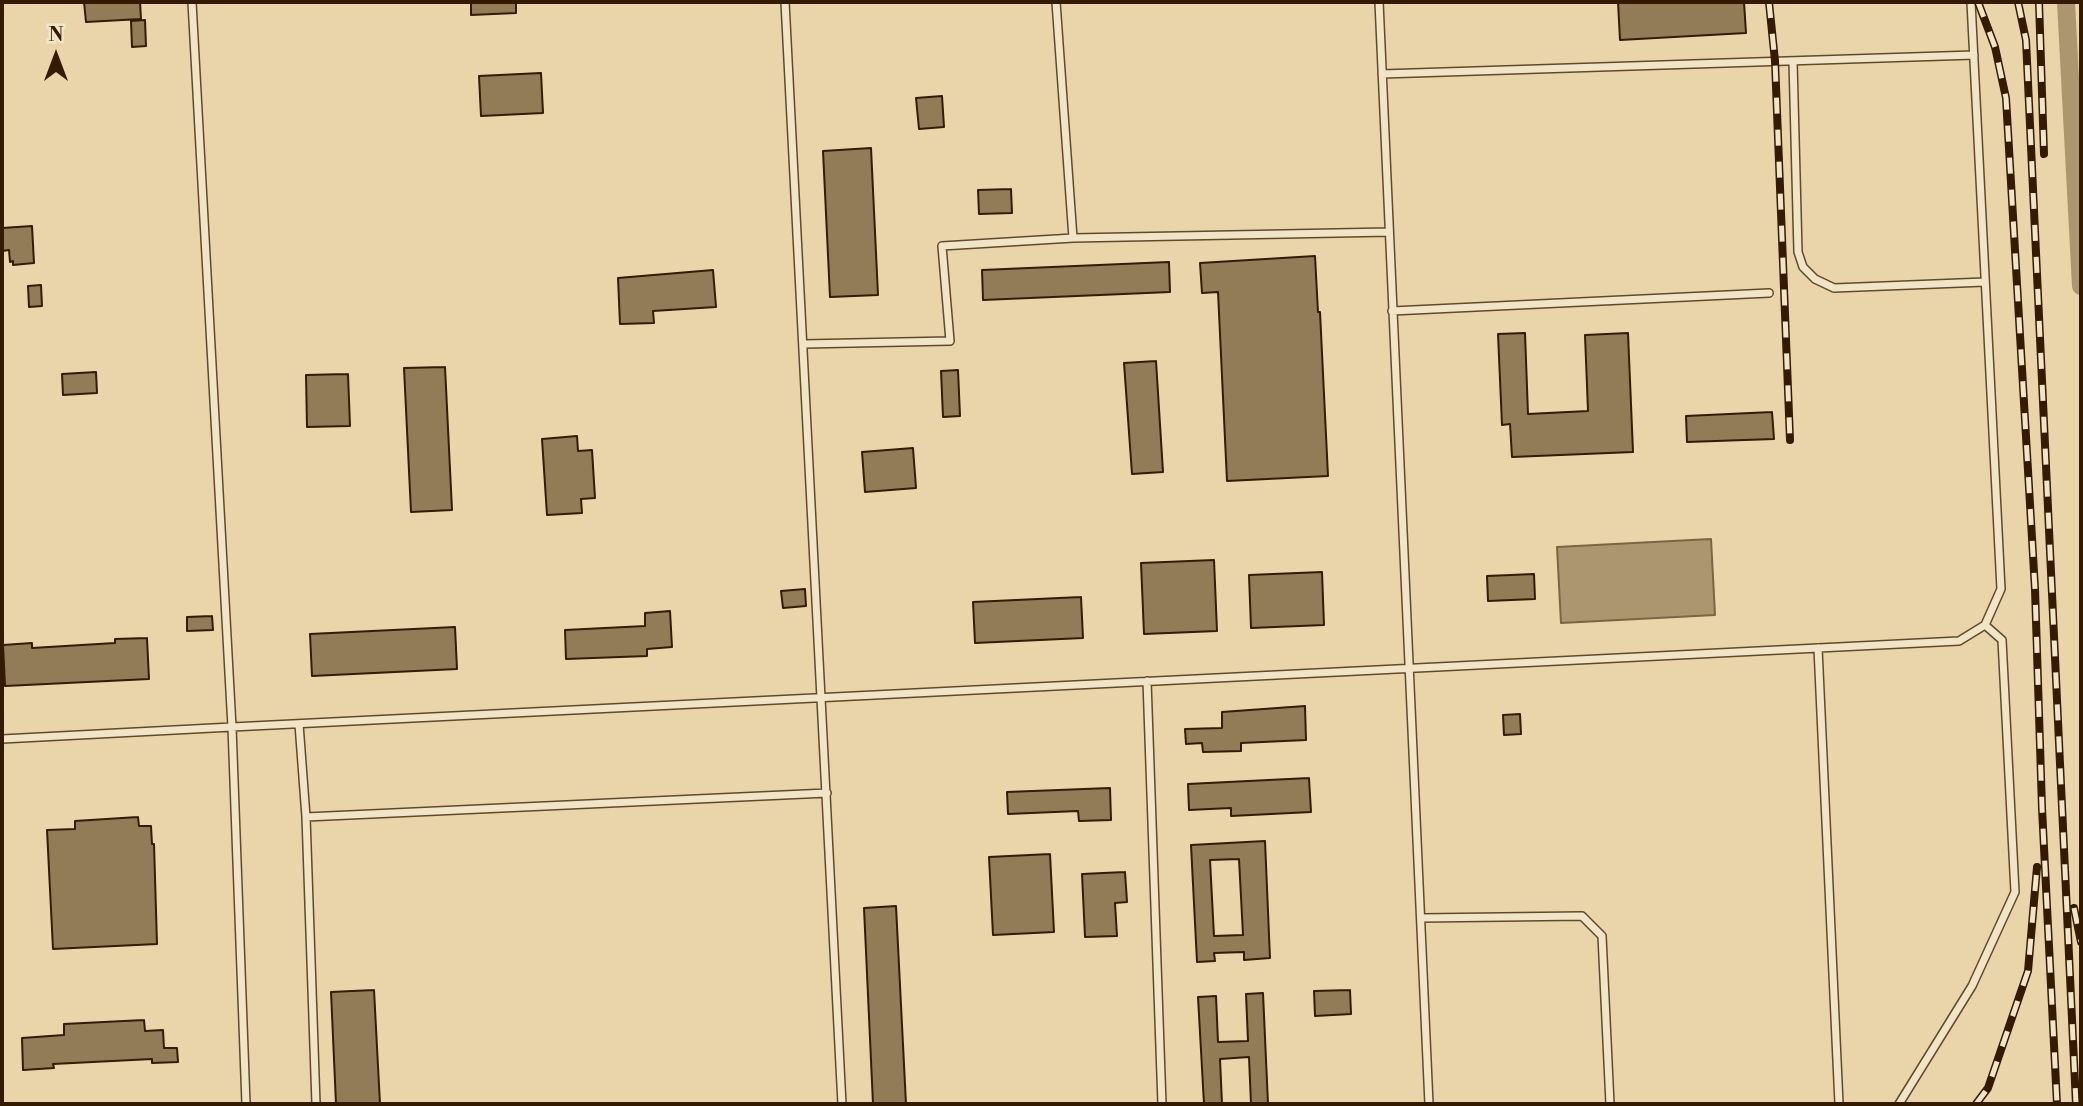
<!DOCTYPE html>
<html>
<head>
<meta charset="utf-8">
<style>
	body { margin:0 }
	#map { position:relative; width:2083px; height:1106px; overflow:hidden; background:#e9d5a9; font-family:"Libre Bodoni",serif }
	canvas { display:block }
	.frame { position:absolute; inset:0; border:4px solid #341b00; pointer-events:none }
	.north { position:absolute; left:21px; top:21px; width:70px; height:70px; -webkit-text-stroke:5px #f1e4c7; paint-order:stroke; rotate:0deg; font-size:19px; font-weight:700; line-height:28px; text-align:center; color:#341b00 }
	.north::after { content:''; display:block; margin:auto; width:24px; height:32px; background:#341b00; clip-path:polygon(50% 0,100% 100%,50% 72%,0 100%) }
</style>
</head>
<body>
<div id="map">
<canvas width="2083" height="1106"></canvas>
<div class="frame"></div>
<div class="north">N</div>
</div>
<script>
const g = document.querySelector('canvas').getContext('2d');
g.lineJoin = 'round';
function fill(path, color) {
  g.fillStyle = color;
  g.fill(path, 'evenodd');
}
function shape(rows) {
  const path = new Path2D();
  for (const r of rows) {
    path.moveTo(r[0], r[1]);
    for (let i = 2; i < r.length; i += 2) path.lineTo(r[i], r[i + 1]);
  }
  return path;
}
function stroke(path, color, width, dash) {
  g.strokeStyle = color;
  g.lineWidth = width;
  g.lineCap = dash ? 'butt' : 'round';
  g.setLineDash(dash || []);
  g.stroke(path);
}
const water = shape([
	[1711,539,1715,615,1561,623,1557,547,1711,539]
]);
const canal = shape([
	[2066,2,2081,286]
]);
const building = shape([
	[84,2,140,2,141,19,86,22,84,2],
	[471,2,516,2,516,13,471,15,471,2],
	[1618,2,1744,2,1746,33,1620,40,1618,2],
	[145,20,146,46,132,47,131,21,145,20],
	[541,73,543,113,481,116,479,76,541,73],
	[942,96,944,127,919,129,916,98,942,96],
	[871,148,878,295,830,297,823,151,871,148],
	[1011,189,1012,213,979,214,978,190,1011,189],
	[32,226,34,263,13,265,13,261,10,262,9,250,2,251,2,228,32,226],
	[1315,256,1318,312,1320,312,1328,476,1227,481,1218,292,1202,293,1200,263,1315,256],
	[1169,262,1170,292,983,300,982,270,1169,262],
	[713,270,716,307,653,311,654,323,620,324,618,278,713,270],
	[41,285,42,306,29,307,28,286,41,285],
	[1525,333,1528,414,1588,411,1585,335,1628,333,1633,452,1512,457,1510,424,1502,425,1498,334,1525,333],
	[1156,361,1163,472,1132,474,1124,363,1156,361],
	[445,367,452,510,411,512,404,368,445,367],
	[958,370,960,416,943,417,941,371,958,370],
	[96,372,97,393,63,395,62,374,96,372],
	[348,374,350,426,307,427,306,375,348,374],
	[1772,412,1774,439,1687,442,1686,416,1772,412],
	[577,436,578,451,592,450,595,498,581,499,582,513,547,515,542,439,577,436],
	[913,448,916,488,865,492,862,452,913,448],
	[1214,560,1217,631,1144,634,1141,563,1214,560],
	[1322,572,1324,625,1251,628,1249,575,1322,572],
	[1534,574,1535,599,1488,601,1487,576,1534,574],
	[805,589,806,606,783,608,781,591,805,589],
	[1081,597,1083,638,975,643,973,602,1081,597],
	[670,611,672,647,647,649,647,656,566,659,565,630,645,626,645,613,670,611],
	[212,616,213,630,187,631,187,617,212,616],
	[455,627,457,669,312,676,310,634,455,627],
	[147,638,149,679,5,686,3,645,32,643,32,648,115,643,115,639,147,638],
	[1305,706,1306,740,1241,743,1241,751,1203,752,1202,743,1186,744,1185,729,1222,728,1222,712,1305,706],
	[1520,714,1521,734,1504,735,1503,715,1520,714],
	[1309,778,1311,812,1231,816,1231,808,1189,810,1188,784,1309,778],
	[1110,788,1111,820,1079,821,1078,811,1008,814,1007,792,1110,788],
	[138,817,139,826,151,826,152,844,154,844,157,944,53,949,47,830,75,829,75,821,138,817],
	[1265,841,1270,958,1244,960,1244,952,1214,953,1215,961,1197,962,1191,845,1265,841],
	[1239,859,1243,935,1214,936,1210,860,1239,859],
	[1050,854,1054,932,993,935,989,857,1050,854],
	[1125,872,1127,902,1115,903,1117,936,1085,937,1082,874,1125,872],
	[896,906,906,1104,873,1104,864,908,896,906],
	[374,990,380,1104,336,1104,331,992,374,990],
	[1350,990,1351,1014,1315,1016,1314,991,1350,990],
	[1263,993,1268,1104,1251,1104,1249,1057,1220,1059,1222,1104,1204,1104,1198,997,1216,996,1218,1042,1248,1041,1246,994,1263,993],
	[144,1020,145,1031,163,1030,164,1048,177,1048,178,1062,152,1063,152,1059,53,1064,54,1068,23,1070,22,1038,64,1035,64,1024,144,1020]
]);
const lane = shape([
	[785,2,842,1104],
	[1056,2,1073,238],
	[1379,2,1429,1104],
	[1793,61,1798,252,1803,267,1815,279,1834,288,1985,282],
	[1382,74,1974,55],
	[1392,311,1769,293],
	[804,344,950,341,942,246,1073,238,1389,232],
	[1818,648,1839,1104],
	[1147,681,1162,1104],
	[299,724,306,817,316,1104],
	[2,739,232,727,192,2],
	[306,817,827,793],
	[1421,918,1582,916,1602,936,1610,1104],
	[246,1104,232,727,1959,641,1985,625,2001,589,1971,2],
	[1899,1104,1972,986,2015,892,2002,640,1985,625]
]);
const rail = shape([
	[1769,2,1775,61,1790,440],
	[1978,2,1995,47,2006,98,2035,589,2042,808,2057,1104],
	[2018,2,2026,40,2076,1104],
	[2039,2,2044,154],
	[2074,908,2081,942],
	[1976,1104,1988,1088,2028,971,2037,867]
]);
fill(water, '#ab9670');
stroke(water, '#7b6543', 2);
stroke(canal, '#ab9670', 18);
fill(building, '#927c58');
stroke(building, '#341b00', 2);
stroke(lane, '#614a2a', 10);
stroke(lane, '#f1e4c7', 7);
stroke(rail, '#341b00', 8);
stroke(rail, '#f1e4c7', 5, [16]);
</script>
</body>
</html>
